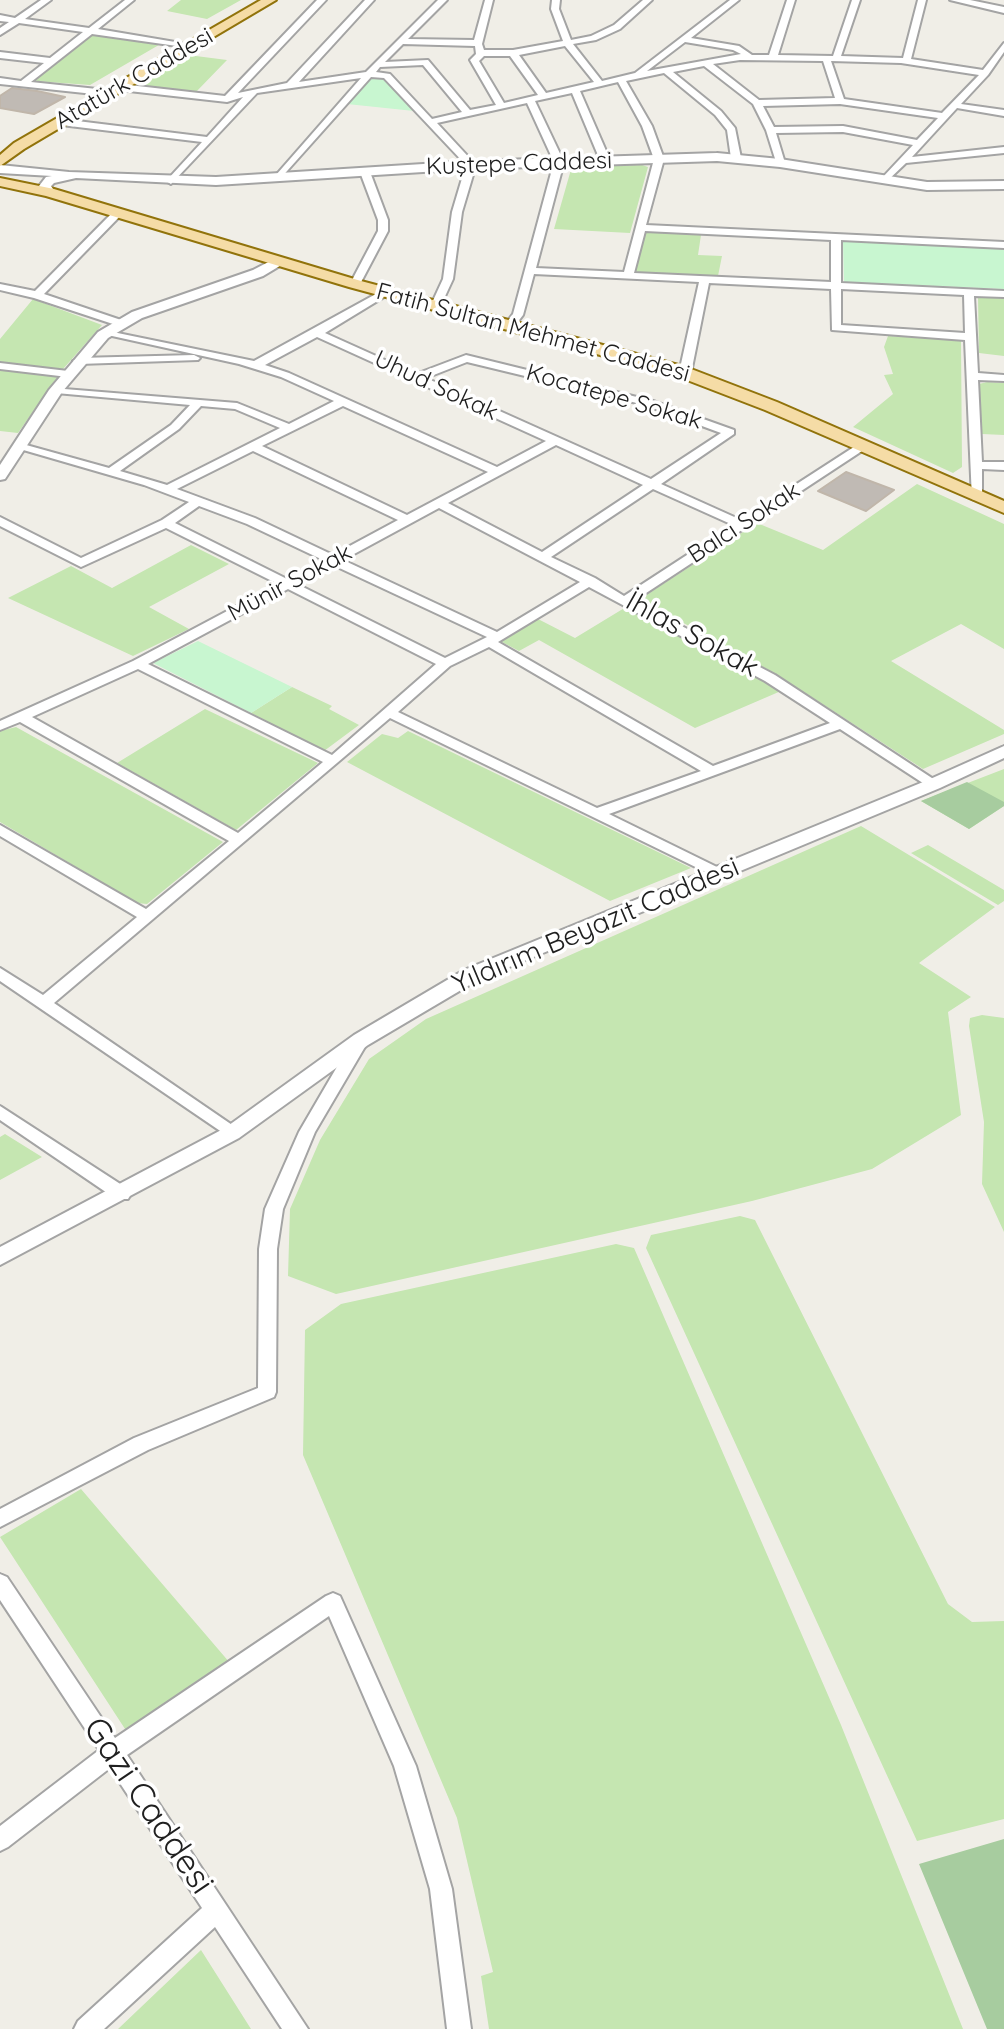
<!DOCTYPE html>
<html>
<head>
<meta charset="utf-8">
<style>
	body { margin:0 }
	canvas { display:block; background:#f0eee7 }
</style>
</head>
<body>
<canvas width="1004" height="2029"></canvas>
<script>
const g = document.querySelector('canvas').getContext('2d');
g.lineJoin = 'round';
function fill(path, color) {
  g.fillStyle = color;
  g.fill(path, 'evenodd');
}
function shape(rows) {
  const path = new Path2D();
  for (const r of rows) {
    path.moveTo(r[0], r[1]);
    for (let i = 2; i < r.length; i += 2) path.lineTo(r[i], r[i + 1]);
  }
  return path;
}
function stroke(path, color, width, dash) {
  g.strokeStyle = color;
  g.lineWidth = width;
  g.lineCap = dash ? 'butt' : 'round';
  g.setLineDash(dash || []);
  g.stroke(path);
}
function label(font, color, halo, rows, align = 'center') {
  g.font = font + ' Quicksand,sans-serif';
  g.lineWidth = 7;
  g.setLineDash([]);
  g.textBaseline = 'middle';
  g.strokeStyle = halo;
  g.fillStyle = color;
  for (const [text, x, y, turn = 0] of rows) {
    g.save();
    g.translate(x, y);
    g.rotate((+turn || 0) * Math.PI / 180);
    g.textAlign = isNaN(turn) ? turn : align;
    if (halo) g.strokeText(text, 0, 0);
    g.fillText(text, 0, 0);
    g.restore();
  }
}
const grass = shape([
	[181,0,241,0,207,19,167,11],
	[94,32,164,42,90,85,34,81],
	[188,55,227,60,195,93,137,86],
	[642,165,648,167,630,233,554,229,572,166],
	[644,232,701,235,698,255,722,256,718,276,635,272],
	[978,297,1004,298,1004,356,979,353],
	[33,299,102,325,63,369,0,363,0,339],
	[888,336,961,340,962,467,953,473,853,427,893,394,884,375,893,374,884,347],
	[0,370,58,376,18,433,0,431],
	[987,382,1004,383,1004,435,982,434,979,384],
	[917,484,1004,524,1004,649,961,624,891,661,1004,730,1004,734,923,769,776,674,640,599,757,523,823,550],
	[191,545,229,564,149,607,189,629,133,656,8,598,71,566,112,588],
	[626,607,766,681,781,691,695,728,539,640,519,651,500,641,538,619,575,638],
	[292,687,332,706,329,709,359,725,324,751,251,713],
	[205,709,318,763,236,830,117,763],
	[16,727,223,842,147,904,137,903,0,822,0,731],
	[408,731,691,868,610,901,347,762,382,734,398,738],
	[1004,769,1004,806,969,829,921,801],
	[861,826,995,907,919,963,971,997,948,1012,961,1115,872,1169,752,1201,336,1294,288,1276,290,1209,320,1140,369,1059,426,1019],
	[928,845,1004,890,1004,901,998,905,911,853],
	[982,1015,1004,1018,1004,1232,982,1184,984,1122,969,1026,970,1018],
	[5,1134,42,1157,0,1180,0,1137],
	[740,1216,755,1220,948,1604,972,1622,1004,1621,1004,1819,917,1841,646,1248,651,1235],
	[616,1244,634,1248,841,1725,963,2029,489,2029,481,1976,493,1972,457,1818,303,1455,305,1330,341,1304],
	[81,1489,230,1663,127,1732,0,1537],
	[201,1950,251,2029,118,2029]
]);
const forest = shape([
	[967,782,1004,802,1004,806,969,829,921,801],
	[1004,1839,1004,2029,987,2029,919,1864]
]);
const park = shape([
	[377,78,386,80,414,111,347,104,369,79],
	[843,241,1004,248,1004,289,844,282],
	[198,641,292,687,251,713,153,663]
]);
const building = shape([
	[12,88,37,91,65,97,34,114,0,108,0,96,12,88],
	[846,472,894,490,866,511,818,491,846,472]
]);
const minor = shape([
	[41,0,51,0,25,19,89,28,125,0,134,0,98,29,181,43,177,46,92,34,31,82,97,89,98,91,94,94,0,84,0,78,21,81,44,63,0,58,0,52,50,58,83,32,19,23,0,35,0,28,9,22,0,21,0,15,15,18,41,0],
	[317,0,326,0,238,93,287,83,365,0,374,0,299,82,366,72,438,0,447,0,408,39,474,40,485,0,493,0,482,44,484,50,513,50,563,41,551,9,552,0,560,0,559,9,571,40,591,36,614,25,643,0,652,0,620,29,596,40,573,44,602,81,635,73,730,0,739,0,691,38,739,46,752,55,769,55,787,0,795,0,778,55,833,56,852,0,860,0,841,56,903,58,918,0,926,0,911,59,983,70,1004,43,1004,52,988,75,961,104,1004,110,1004,116,957,108,912,157,1004,147,1004,153,906,163,885,183,880,180,882,178,913,145,843,132,776,133,785,163,777,165,766,130,753,104,704,66,673,72,721,111,735,128,741,158,736,161,731,158,727,130,715,115,664,73,626,81,652,126,664,159,646,225,1004,242,1004,248,841,240,841,283,1004,291,1004,297,974,296,978,373,1004,375,1004,381,978,380,982,462,1004,462,1004,470,982,469,982,496,976,500,972,499,965,340,832,330,831,289,709,283,691,373,685,376,679,373,699,282,534,274,523,315,513,328,505,328,504,326,513,314,554,162,527,103,437,123,476,165,462,212,453,279,441,305,436,308,431,305,443,279,452,212,466,165,384,78,371,77,279,180,274,177,276,175,361,78,257,93,171,184,166,181,168,179,202,142,61,125,56,122,61,119,207,137,243,97,227,102,120,90,116,87,120,84,225,96,317,0],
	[685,42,733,50,741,54,647,71,685,42],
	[403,44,475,46,476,54,470,60,496,105,470,110,428,60,385,62,403,44],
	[565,46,594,82,546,93,519,55,565,46],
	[484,56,510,56,538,95,504,103,479,61,484,56],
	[740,60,823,61,835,98,759,100,713,64,740,60],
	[831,61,901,63,979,75,942,113,844,99,831,61],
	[423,65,462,112,432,119,390,74,376,72,380,67,423,65],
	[618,82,642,126,654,159,624,272,536,268,564,162,535,101,572,93,600,160,605,163,610,160,580,91,618,82],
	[840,104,938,118,917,140,843,126,774,127,763,106,840,104],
	[645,231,831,240,831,282,634,273,645,231],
	[841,289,964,295,965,333,841,325,841,289],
	[365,169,370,172,388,220,388,231,360,284,355,287,350,284,378,231,378,220,360,172,365,169],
	[115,210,124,212,44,294,124,321,124,325,116,325,34,298,0,290,0,284,35,291,115,210],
	[385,289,390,292,389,294,325,333,416,374,466,355,653,401,734,430,734,434,661,484,741,520,857,445,865,445,865,449,634,601,775,675,941,784,939,787,929,787,840,729,609,814,723,870,725,873,718,878,390,718,54,1003,238,1129,240,1133,238,1137,232,1139,0,981,0,968,43,995,137,917,0,836,0,825,146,909,229,841,20,722,0,730,0,721,133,661,278,584,166,528,81,567,0,526,0,517,81,558,162,520,189,502,144,485,13,447,19,443,109,468,171,425,190,405,56,393,52,392,52,388,237,403,289,424,334,401,281,377,239,364,103,334,103,330,254,361,385,289],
	[317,337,546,441,497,467,289,373,265,365,317,337],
	[467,362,645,405,721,433,651,479,426,378,467,362],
	[201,406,235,409,280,428,167,485,120,471,179,429,201,406],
	[343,406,488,472,407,515,262,446,343,406],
	[556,445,643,485,542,552,448,503,556,445],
	[253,451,398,520,333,555,255,518,177,489,253,451],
	[653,489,733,525,624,596,595,578,551,557,653,489],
	[199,506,247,524,323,560,287,579,175,523,199,506],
	[439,508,580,582,497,632,343,560,439,508],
	[333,565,487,637,445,658,297,584,333,565],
	[589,587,765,681,830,723,713,766,498,642,589,587],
	[288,589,436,664,332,755,148,664,288,589],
	[489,647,701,771,597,808,398,712,450,666,489,647],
	[138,669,323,762,238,833,32,717,138,669],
	[194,355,200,358,198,360,79,364,73,361,79,358,194,355],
	[0,363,68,371,74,374,68,377,0,369,0,363],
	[361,1034,369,1040,315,1132,283,1209,277,1249,276,1392,274,1397,148,1450,0,1527,0,1509,134,1438,258,1388,259,1249,265,1209,299,1132,355,1036,361,1034],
	[0,1106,128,1189,131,1194,128,1199,116,1199,0,1120,0,1106],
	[0,1574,7,1577,115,1738,326,1596,333,1593,340,1596,416,1766,452,1889,471,2029,447,2029,430,1889,394,1766,329,1616,127,1755,308,2029,282,2029,215,1927,104,2029,74,2029,78,2021,202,1908,110,1768,8,1847,0,1851,0,1826,99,1750,0,1600,0,1574]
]);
const tertiary = shape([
	[950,0,970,0,1004,7,1004,13,950,0],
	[717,153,780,159,927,182,1004,181,1004,189,927,190,780,167,717,161,471,169,216,185,76,178,54,183,51,186,55,192,49,196,39,186,46,177,52,176,0,173,0,165,69,172,216,177,471,161,717,153],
	[278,257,284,261,283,264,263,276,142,318,108,338,62,392,5,479,0,480,0,465,49,390,98,332,132,312,253,270,278,257],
	[1004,746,1004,758,940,788,478,980,368,1045,239,1138,0,1265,0,1247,225,1128,354,1035,464,970,928,780,1004,746]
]);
const primary = shape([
	[261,0,276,0,24,149,0,166,0,155,14,143,261,0],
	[0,178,54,189,361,281,686,367,777,402,1004,501,1004,513,765,410,674,375,349,287,46,196,0,186,0,178]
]);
const farStreetnames = [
	["Atatürk Caddesi",134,79,-30],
	["Kuştepe Caddesi",519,164,-2],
	["Fatih Sultan Mehmet Caddesi",533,333,15],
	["Uhud Sokak",436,386,25],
	["Kocatepe Sokak",614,397,16],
	["Balcı Sokak",744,523,-33],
	["Münir Sokak",290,583,-28]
];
const streetNames = [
	["İhlas Sokak",692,635,29],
	["Yıldırım Beyazıt Caddesi",596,926,-23]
];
const nearStreetnames = [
	["Gazi Caddesi",148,1806,56]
];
fill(grass, '#c5e6b1');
fill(forest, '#a7cc9f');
fill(park, '#c8f6d0');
fill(building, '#c0bab4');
stroke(building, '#c0b6aa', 2);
stroke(minor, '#a4a4a4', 4);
stroke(tertiary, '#a4a4a4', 4);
stroke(primary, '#91730b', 4);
fill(minor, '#fff');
fill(tertiary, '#fff');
fill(primary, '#f5dca6');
label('24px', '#202020', '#fff', farStreetnames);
label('28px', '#202020', '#fff', streetNames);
label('34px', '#202020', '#fff', nearStreetnames);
</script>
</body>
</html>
